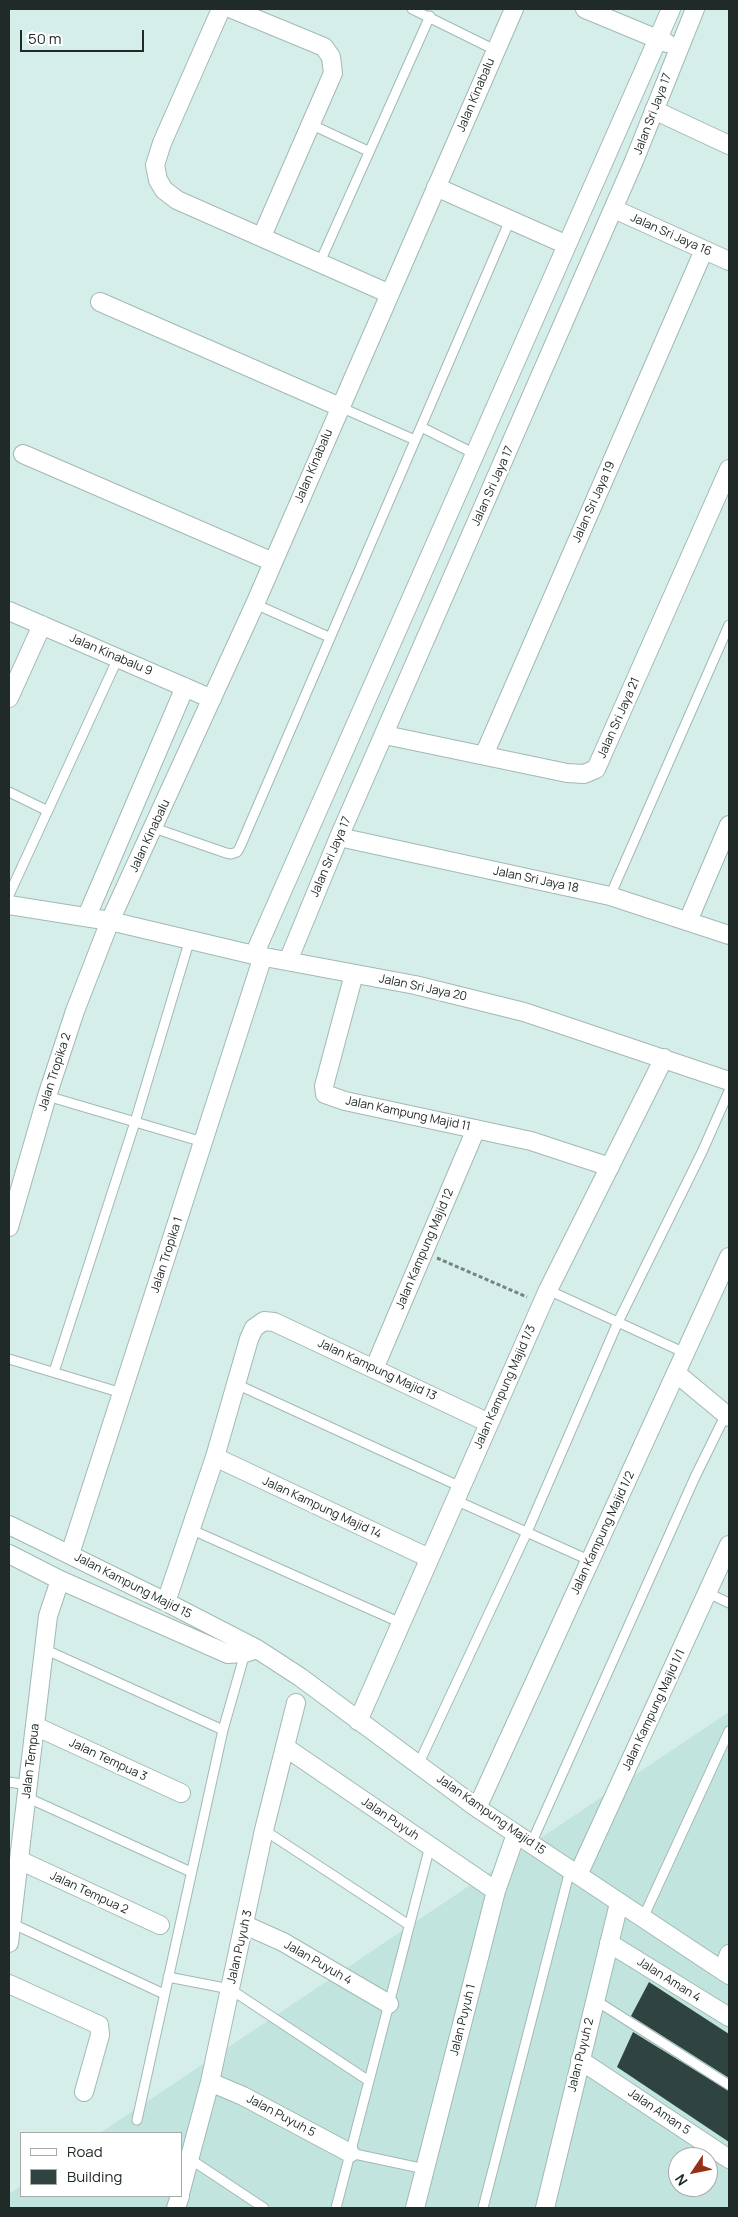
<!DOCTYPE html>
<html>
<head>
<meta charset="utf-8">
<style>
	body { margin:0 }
	#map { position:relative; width:738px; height:2217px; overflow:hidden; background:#d5eeea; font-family:Manrope,sans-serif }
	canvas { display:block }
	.frame { position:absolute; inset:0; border:10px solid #202a28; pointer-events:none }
	.legend { position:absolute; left:20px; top:2132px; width:162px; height:65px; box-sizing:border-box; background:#fff; border:1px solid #a6aaa9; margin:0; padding:6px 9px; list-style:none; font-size:15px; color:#202a28 }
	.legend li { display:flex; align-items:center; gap:10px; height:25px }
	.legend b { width:25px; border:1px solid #a6aaa9 }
	.north { position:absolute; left:668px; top:2147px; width:50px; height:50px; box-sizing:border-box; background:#fff; border:1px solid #a6aaa9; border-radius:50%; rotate:236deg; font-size:14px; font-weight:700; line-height:20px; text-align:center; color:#202a28 }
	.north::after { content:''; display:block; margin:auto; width:18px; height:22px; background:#983016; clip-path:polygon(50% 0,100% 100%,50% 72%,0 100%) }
	.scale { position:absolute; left:20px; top:30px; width:124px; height:22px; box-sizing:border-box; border:2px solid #202a28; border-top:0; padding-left:6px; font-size:15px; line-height:18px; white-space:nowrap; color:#202a28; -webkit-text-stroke:4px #fff; paint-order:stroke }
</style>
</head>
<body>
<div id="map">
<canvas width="738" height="2217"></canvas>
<div class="frame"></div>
<ul class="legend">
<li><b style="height:6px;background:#fff"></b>Road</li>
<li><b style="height:14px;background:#2f4441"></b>Building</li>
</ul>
<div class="north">N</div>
<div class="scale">50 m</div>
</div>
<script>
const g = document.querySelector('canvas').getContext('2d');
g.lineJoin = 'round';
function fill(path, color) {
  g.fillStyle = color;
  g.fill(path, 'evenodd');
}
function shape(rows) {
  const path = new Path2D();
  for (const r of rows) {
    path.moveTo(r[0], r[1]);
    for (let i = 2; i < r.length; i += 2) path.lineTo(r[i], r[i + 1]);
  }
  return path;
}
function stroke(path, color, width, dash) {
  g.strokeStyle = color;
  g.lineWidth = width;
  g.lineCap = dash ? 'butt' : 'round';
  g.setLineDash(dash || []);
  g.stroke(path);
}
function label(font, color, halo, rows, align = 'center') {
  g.font = font + ' Manrope,sans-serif';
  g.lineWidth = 5;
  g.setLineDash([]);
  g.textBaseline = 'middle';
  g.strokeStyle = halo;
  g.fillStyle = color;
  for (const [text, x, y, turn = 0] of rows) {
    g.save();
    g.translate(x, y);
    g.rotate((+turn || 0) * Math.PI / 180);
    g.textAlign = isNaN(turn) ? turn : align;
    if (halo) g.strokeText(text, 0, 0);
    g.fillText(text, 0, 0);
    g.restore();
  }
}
const built = shape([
	[729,1712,729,2208,9,2208,9,2194,21,2186,21,2196,181,2196,181,2133,100,2133],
	[678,2157,708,2157,708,2187,678,2187]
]);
const building = shape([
	[649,1982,729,2034,729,2078,631,2016],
	[633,2032,729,2091,729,2142,617,2067]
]);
const path = shape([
	[437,1258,527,1297]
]);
const service = shape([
	[412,9,495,50],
	[310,124,368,151],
	[320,262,430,16],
	[340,407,415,440],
	[421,427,475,454],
	[255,604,329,637],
	[9,792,48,811],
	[154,828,226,853,231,854,237,852,240,847,510,220],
	[9,895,118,658],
	[610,896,729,625],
	[47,1096,203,1142],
	[548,1290,685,1353],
	[9,1359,122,1393],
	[54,1372,135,1122,190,939],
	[236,1384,461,1487],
	[455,1500,591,1561],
	[190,1529,401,1623],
	[708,1593,729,1603],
	[44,1649,223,1730],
	[418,1765,527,1532,618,1322,702,1152,729,1091],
	[9,1782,28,1785],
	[26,1797,191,1872],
	[264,1830,409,1925],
	[531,1844,695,1477,726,1414],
	[643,1918,729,1731],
	[11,1923,164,1994],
	[168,1977,230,1989,369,2081],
	[595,2000,729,2085],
	[137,2120,223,1730,245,1653],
	[350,2153,425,2169],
	[190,2159,264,2208],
	[336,2208,430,1846],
	[483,2208,570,1870]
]);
const minor = shape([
	[221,9,162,143,155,165,158,180,164,190,177,200,390,294],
	[232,9,324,47,331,57,333,73,262,236],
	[585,9,667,43],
	[654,110,729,145],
	[436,187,567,245],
	[614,209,729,261],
	[100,302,340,407],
	[23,454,273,562],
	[9,611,212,699],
	[9,698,42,625],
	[385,735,567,773,584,774,596,769,729,469],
	[484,755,704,250],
	[339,837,610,896,729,935],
	[9,905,110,921,254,955,415,985,524,1012,729,1081],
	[87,916,185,687],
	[688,921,729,825],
	[254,955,671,9],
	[288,961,339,837,634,161,695,9],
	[354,974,324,1086,325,1094,345,1101,531,1141,610,1167],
	[9,1227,47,1096,75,1011,110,921,255,604,514,9],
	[374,1369,476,1129],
	[676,1373,729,1417],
	[215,1457,429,1558],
	[9,1525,166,1602,257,1649,300,1677,477,1808,729,1975],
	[9,1554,60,1580,228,1654,245,1653,257,1649],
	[70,1554,263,956],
	[166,1602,215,1457,249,1339,254,1328,264,1321,274,1322,489,1423],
	[358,1721,548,1290,664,1058],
	[35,1726,181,1793],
	[285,1747,496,1891],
	[477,1808,729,1257],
	[19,1860,160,1925],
	[578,1875,729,1545],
	[245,1925,283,1942,389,2004],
	[9,1943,48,1616,60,1580],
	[609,1943,729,2017],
	[723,1970,729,1954],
	[9,1984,99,2025,100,2035,84,2092],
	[580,2060,729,2159],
	[210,2082,243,2096,350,2153],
	[181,2190,210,2082,264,1830,296,1703],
	[176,2208,180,2196],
	[415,2208,496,1891,516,1834],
	[545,2208,619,1903]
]);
const streetNames = [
	["Jalan Kinabalu",476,95,-67],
	["Jalan Sri Jaya 17",653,114,-69],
	["Jalan Sri Jaya 16",671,235,24],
	["Jalan Kinabalu",314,466,-67],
	["Jalan Sri Jaya 17",493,486,-66],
	["Jalan Sri Jaya 19",594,502,-66],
	["Jalan Kinabalu 9",111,655,23],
	["Jalan Sri Jaya 21",619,718,-66],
	["Jalan Kinabalu",150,836,-65],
	["Jalan Sri Jaya 17",331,857,-67],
	["Jalan Sri Jaya 18",536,880,12],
	["Jalan Sri Jaya 20",423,988,12],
	["Jalan Tropika 2",55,1072,-72],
	["Jalan Kampung Majid 11",408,1114,12],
	["Jalan Kampung Majid 12",425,1249,-67],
	["Jalan Tropika 1",167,1255,-72],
	["Jalan Kampung Majid 13",377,1370,25],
	["Jalan Kampung Majid 1/3",505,1387,-66],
	["Jalan Kampung Majid 14",322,1508,25],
	["Jalan Kampung Majid 1/2",603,1533,-65],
	["Jalan Kampung Majid 15",133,1586,27],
	["Jalan Kampung Majid 1/1",654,1710,-65],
	["Jalan Tempua 3",108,1760,25],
	["Jalan Tempua",31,1761,-83],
	["Jalan Kampung Majid 15",491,1815,35],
	["Jalan Puyuh",390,1819,34],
	["Jalan Tempua 2",89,1893,25],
	["Jalan Puyuh 3",240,1947,-77],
	["Jalan Puyuh 4",318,1963,30],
	["Jalan Aman 4",669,1980,32],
	["Jalan Puyuh 1",463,2020,-76],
	["Jalan Puyuh 2",581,2055,-76],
	["Jalan Aman 5",659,2112,34],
	["Jalan Puyuh 5",281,2116,28]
];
fill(built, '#c1e4de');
fill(building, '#2f4441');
stroke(service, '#a1b9b5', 11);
stroke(minor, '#a1b9b5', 20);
stroke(path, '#738481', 3, [4, 2.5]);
stroke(service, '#fff', 9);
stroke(minor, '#fff', 18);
label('12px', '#202a28', '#fff', streetNames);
</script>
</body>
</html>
